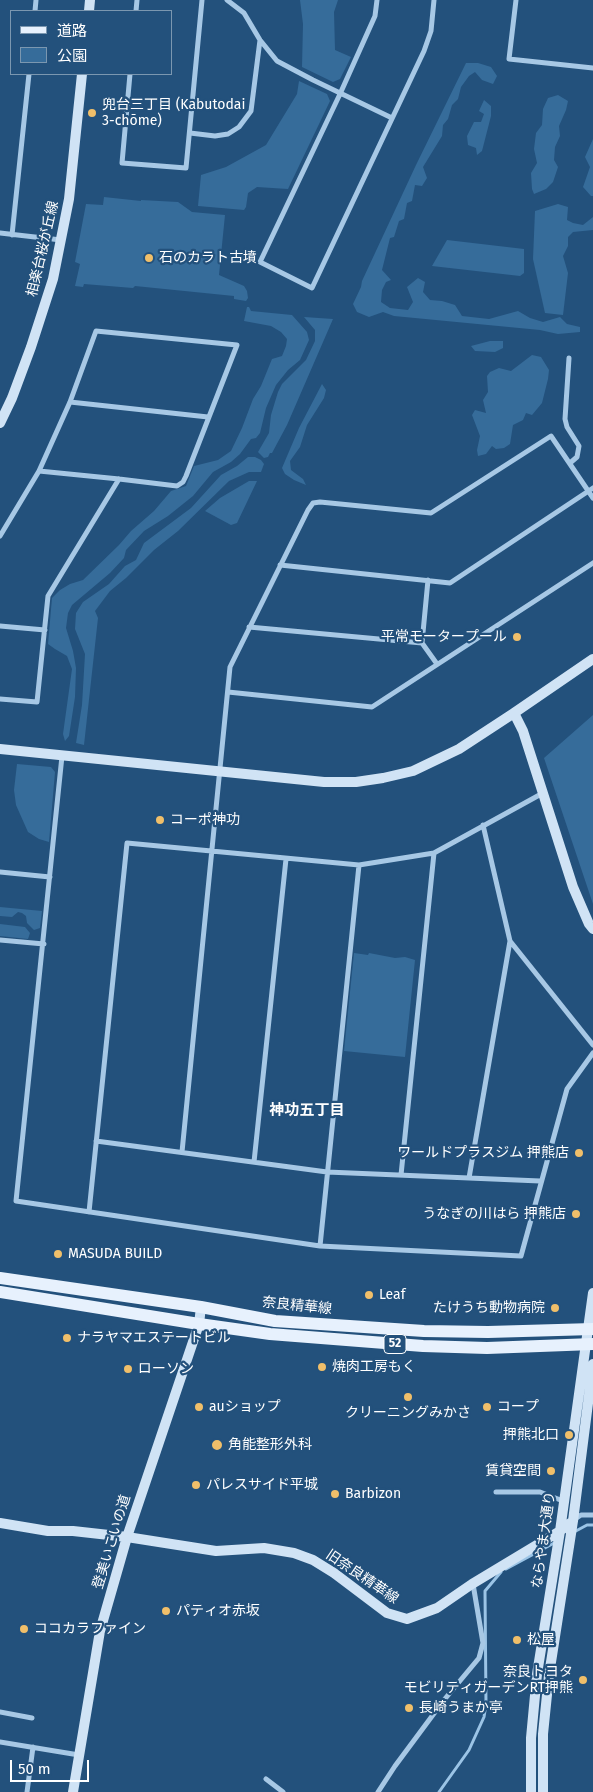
<!DOCTYPE html>
<html>
<head>
<meta charset="utf-8">
<style>
	body { margin:0 }
	#map { position:relative; width:593px; height:1792px; overflow:hidden; background:#23517c; font-family:"Fira Sans","Noto Sans JP",sans-serif }
	canvas { display:block }
	.legend { position:absolute; left:10px; top:10px; width:162px; height:65px; box-sizing:border-box; background:#23517c; border:1px solid #7b97b0; margin:0; padding:6px 9px; list-style:none; font-size:15px; color:#fff }
	.legend li { display:flex; align-items:center; gap:10px; height:25px }
	.legend b { width:25px; border:1px solid #7b97b0 }
	.scale { position:absolute; left:10px; top:1760px; width:79px; height:22px; box-sizing:border-box; border:2px solid #fff; border-top:0; padding-left:6px; font-size:15px; line-height:18px; white-space:nowrap; color:#fff; -webkit-text-stroke:4px #23517c; paint-order:stroke }
</style>
</head>
<body>
<div id="map">
<canvas width="593" height="1792"></canvas>
<ul class="legend">
<li><b style="height:6px;background:#e7f1fd"></b>道路</li>
<li><b style="height:14px;background:#366c9a"></b>公園</li>
</ul>
<div class="scale">50 m</div>
</div>
<script>
const g = document.querySelector('canvas').getContext('2d');
g.lineJoin = 'round';
function fill(path, color) {
  g.fillStyle = color;
  g.fill(path, 'evenodd');
}
function shape(rows) {
  const path = new Path2D();
  for (const r of rows) {
    path.moveTo(r[0], r[1]);
    for (let i = 2; i < r.length; i += 2) path.lineTo(r[i], r[i + 1]);
  }
  return path;
}
function stroke(path, color, width, dash) {
  g.strokeStyle = color;
  g.lineWidth = width;
  g.lineCap = dash ? 'butt' : 'round';
  g.setLineDash(dash || []);
  g.stroke(path);
}
function label(font, color, halo, rows, align = 'center') {
  g.font = font + ' "Fira Sans","Noto Sans JP",sans-serif';
  g.lineWidth = 4.5;
  g.setLineDash([]);
  g.textBaseline = 'middle';
  g.strokeStyle = halo;
  g.fillStyle = color;
  for (const [text, x, y, turn = 0] of rows) {
    g.save();
    g.translate(x, y);
    g.rotate((+turn || 0) * Math.PI / 180);
    g.textAlign = isNaN(turn) ? turn : align;
    if (halo) g.strokeText(text, 0, 0);
    g.fillText(text, 0, 0);
    g.restore();
  }
}
const green = shape([
	[300,0,338,0,334,12,335,50,351,57,340,79,333,82,302,67,303,24],
	[466,63,478,63,491,67,497,76,493,84,482,80,475,72,469,76,461,87,458,99,452,105,448,119,443,125,442,136,423,167,427,178,422,186,415,185,412,201,407,203,404,219,399,221,394,237,390,238,382,270,391,280,386,282,382,290,381,302,390,308,408,310,413,302,407,287,418,278,425,282,423,292,430,300,442,301,455,305,462,316,489,319,518,311,530,318,543,322,560,317,567,324,580,327,580,332,558,334,540,330,394,316,383,312,369,317,357,312,353,304,361,287,362,281,416,165],
	[299,81,327,94,330,101,288,189,257,187,248,193,246,207,244,210,198,206,201,175,226,167,266,145,297,94],
	[558,95,568,101,566,110,559,126,560,136,555,147,554,160,558,167,553,182,546,189,534,194,532,189,531,173,537,163,534,149,536,133,542,125,543,109,548,98],
	[484,100,491,106,491,116,482,151,477,155,476,148,468,145,467,136,474,122,481,122,484,114,479,111],
	[593,139,593,196,591,196,583,187,590,167,585,157],
	[104,197,141,201,141,200,178,202,192,212,225,215,219,275,244,286,247,291,248,298,246,301,234,299,234,296,135,286,133,288,84,284,83,287,75,286,80,264,75,262,86,204,103,205],
	[558,204,568,207,567,220,573,223,583,225,593,217,593,230,573,232,568,237,568,246,563,256,568,273,563,315,545,313,533,259,535,211],
	[447,240,524,249,524,273,520,276,432,266],
	[247,307,249,307,251,311,292,315,307,332,309,340,300,360,288,370,276,385,266,408,260,433,256,438,251,439,240,454,231,462,213,472,193,496,168,516,144,531,126,550,124,558,110,573,72,605,68,613,66,628,73,651,76,668,75,697,69,736,65,741,63,734,72,669,67,656,55,649,48,644,52,598,60,590,70,584,83,580,119,545,131,531,154,511,171,491,186,486,194,466,218,460,231,451,242,428,253,399,261,386,272,359,282,356,286,346,287,339,281,332,271,326,244,321],
	[304,317,333,319,287,425,272,453,270,453,268,457,264,458,258,452,269,433,271,415,278,392,282,384,306,360,315,341,315,330],
	[490,341,503,341,503,348,495,352,475,351,471,346],
	[532,355,541,357,549,370,548,379,542,403,532,415,526,413,523,420,513,425,510,444,504,448,496,449,492,446,486,454,478,456,477,450,480,436,472,415,475,410,486,413,483,400,488,392,487,376,490,372,499,368,511,371],
	[322,384,326,390,324,398,307,425,300,447,290,461,291,470,303,479,306,485,294,480,285,474,282,468,299,428],
	[248,457,255,457,261,460,264,464,261,472,249,472,229,481,178,531,154,550,126,578,110,591,95,611,98,618,84,745,76,743,82,705,85,654,75,629,76,613,83,602,109,584,125,566,136,560,144,543,191,508,221,475,237,466],
	[249,481,257,481,237,523,231,525,205,511,220,498],
	[593,715,593,904,544,758],
	[17,764,51,767,55,772,49,842,39,839,28,832,16,805,14,790],
	[0,907,42,911,40,928,34,930,27,923,26,916,22,913,18,912,12,917,0,916],
	[0,924,25,927,30,933,28,939,0,936],
	[354,953,368,955,369,953,395,958,405,957,415,960,405,1057,344,1051]
]);
const stream = shape([
	[574,1532,587,1525,593,1525],
	[506,1569,556,1542],
	[439,1792,469,1750,484,1717,486,1704,485,1591,501,1572]
]);
const street = shape([
	[227,0,244,13,260,40,277,61,313,80,392,118],
	[377,0,375,16,340,94,260,262,312,288,424,51,431,31,434,0],
	[516,0,509,59,593,68],
	[35,11,36,0],
	[136,11,137,0],
	[130,74,122,163,186,168,202,0],
	[190,133,215,136,228,134,239,127,251,111,260,40],
	[0,233,61,240],
	[12,235,29,74],
	[569,358,565,419,567,427,579,446,577,457,570,463],
	[70,402,208,417],
	[0,536,39,471,70,402,96,331,237,345,186,476,183,482,177,486,119,479,39,471],
	[280,565,450,583,593,488],
	[0,626,45,630],
	[249,627,422,643,437,664],
	[422,643,428,580],
	[228,692,372,707,593,563],
	[0,699,37,702,48,596,119,479],
	[62,756,16,1201,320,1246,521,1256,567,1089,593,1053],
	[483,825,510,941,593,1045],
	[0,872,50,877],
	[0,940,44,944],
	[96,1141,327,1172,540,1181],
	[182,1152,230,667,308,510,313,503,320,502,431,513,551,436,593,498],
	[254,1162,286,859],
	[401,1175,434,853],
	[469,1178,510,941],
	[89,1212,127,843,359,865,434,853,543,793],
	[320,1246,359,865],
	[496,1492,540,1492,563,1501],
	[575,1519,581,1515,593,1515],
	[0,1712,32,1718],
	[0,1742,79,1755],
	[266,1779,283,1792],
	[27,1792,33,1747],
	[378,1792,395,1766,444,1700,479,1658,483,1643,473,1584]
]);
const secondary = shape([
	[89,11,90,0],
	[0,423,12,398,31,347,53,279,69,199,82,74],
	[514,713,593,659],
	[0,749,324,782,356,782,383,778,413,771,459,749,514,713,523,731,573,887,589,924,593,929],
	[0,1523,48,1531,73,1531,127,1537,216,1551,264,1548,294,1553,313,1560,334,1573,387,1613,407,1619,437,1608,472,1584,560,1531,573,1521],
	[73,1792,100,1631,127,1537,199,1324,201,1307],
	[531,1792,531,1738,537,1674,560,1531,593,1293],
	[543,1792,543,1734,549,1675,573,1521,593,1364]
]);
const primary = shape([
	[0,1278,201,1307,275,1321,424,1331,488,1332,593,1329],
	[0,1292,199,1324,270,1334,423,1346,487,1348,593,1344]
]);
const markers = [
	[92,113,5,"#f0bf6a"],
	[149,258,5,"#f0bf6a"],
	[517,637,5,"#f0bf6a"],
	[160,820,5,"#f0bf6a"],
	[579,1153,5,"#f0bf6a"],
	[576,1214,5,"#f0bf6a"],
	[58,1254,5,"#f0bf6a"],
	[369,1295,5,"#f0bf6a"],
	[555,1308,5,"#f0bf6a"],
	[67,1338,5,"#f0bf6a"],
	[322,1367,5,"#f0bf6a"],
	[128,1369,5,"#f0bf6a"],
	[408,1397,5,"#f0bf6a"],
	[199,1407,5,"#f0bf6a"],
	[487,1407,5,"#f0bf6a"],
	[569,1435,5,"#f0bf6a"],
	[217,1445,6,"#f0bf6a"],
	[551,1471,5,"#f0bf6a"],
	[196,1485,5,"#f0bf6a"],
	[335,1494,5,"#f0bf6a"],
	[166,1611,5,"#f0bf6a"],
	[24,1629,5,"#f0bf6a"],
	[517,1640,5,"#f0bf6a"],
	[583,1680,5,"#f0bf6a"],
	[409,1708,5,"#f0bf6a"]
];
const shields = [
	[395,1344,22]
];
const shieldNames = [
	["52",395,1344]
];
const poiNames = [
	["兜台三丁目 (Kabutodai",102,105],
	["3-chōme)",102,121],
	["石のカラト古墳",159,258],
	["平常モータープール",507,637,"right"],
	["コーポ神功",170,820],
	["ワールドプラスジム 押熊店",569,1153,"right"],
	["うなぎの川はら 押熊店",566,1214,"right"],
	["MASUDA BUILD",68,1254],
	["Leaf",379,1295],
	["たけうち動物病院",545,1308,"right"],
	["ナラヤマエステートビル",77,1338],
	["焼肉工房もく",332,1367],
	["ローソン",138,1369],
	["auショップ",209,1407],
	["コープ",497,1407],
	["クリーニングみかさ",408,1413,"center"],
	["押熊北口",559,1435,"right"],
	["角能整形外科",228,1445],
	["賃貸空間",541,1471,"right"],
	["パレスサイド平城",206,1485],
	["Barbizon",345,1494],
	["パティオ赤坂",176,1611],
	["ココカラファイン",34,1629],
	["松屋",527,1640],
	["奈良トヨタ",573,1672,"right"],
	["モビリティガーデンRT押熊",573,1688,"right"],
	["長崎うまか亭",419,1708]
];
const streetNames = [
	["相楽台桜が丘線",43,249,-77],
	["奈良精華線",297,1306,6],
	["ならやま大通り",544,1540,-82],
	["登美いこいの道",112,1542,-73],
	["旧奈良精華線",362,1577,34]
];
const neighbourhoodNames = [
	["神功五丁目",307,1111]
];
fill(green, '#366c9a');
stroke(stream, '#9bc4e6', 3);
stroke(street, '#a7c8e5', 5);
stroke(secondary, '#d0e3f5', 10);
stroke(primary, '#e7f1fd', 12);
for (const [x, y, r, color] of markers) {
  const dot = new Path2D();
  dot.arc(x, y, r, 0, 2 * Math.PI);
  g.fillStyle = color;
  g.fill(dot);
  stroke(dot, '#23517c', 2);
}
for (const [x, y, w] of shields) {
  const box = new Path2D();
  box.roundRect(x - w / 2, y - 9.5, w, 19, 4);
  g.fillStyle = '#23517c';
  g.fill(box);
  stroke(box, '#fff', 1);
}
label('bold 12px', '#fff', null, shieldNames);
label('14px', '#fff', '#23517c', poiNames, 'left');
label('14px', '#fff', '#23517c', streetNames);
label('bold 15px', '#fff', '#23517c', neighbourhoodNames);
</script>
</body>
</html>
